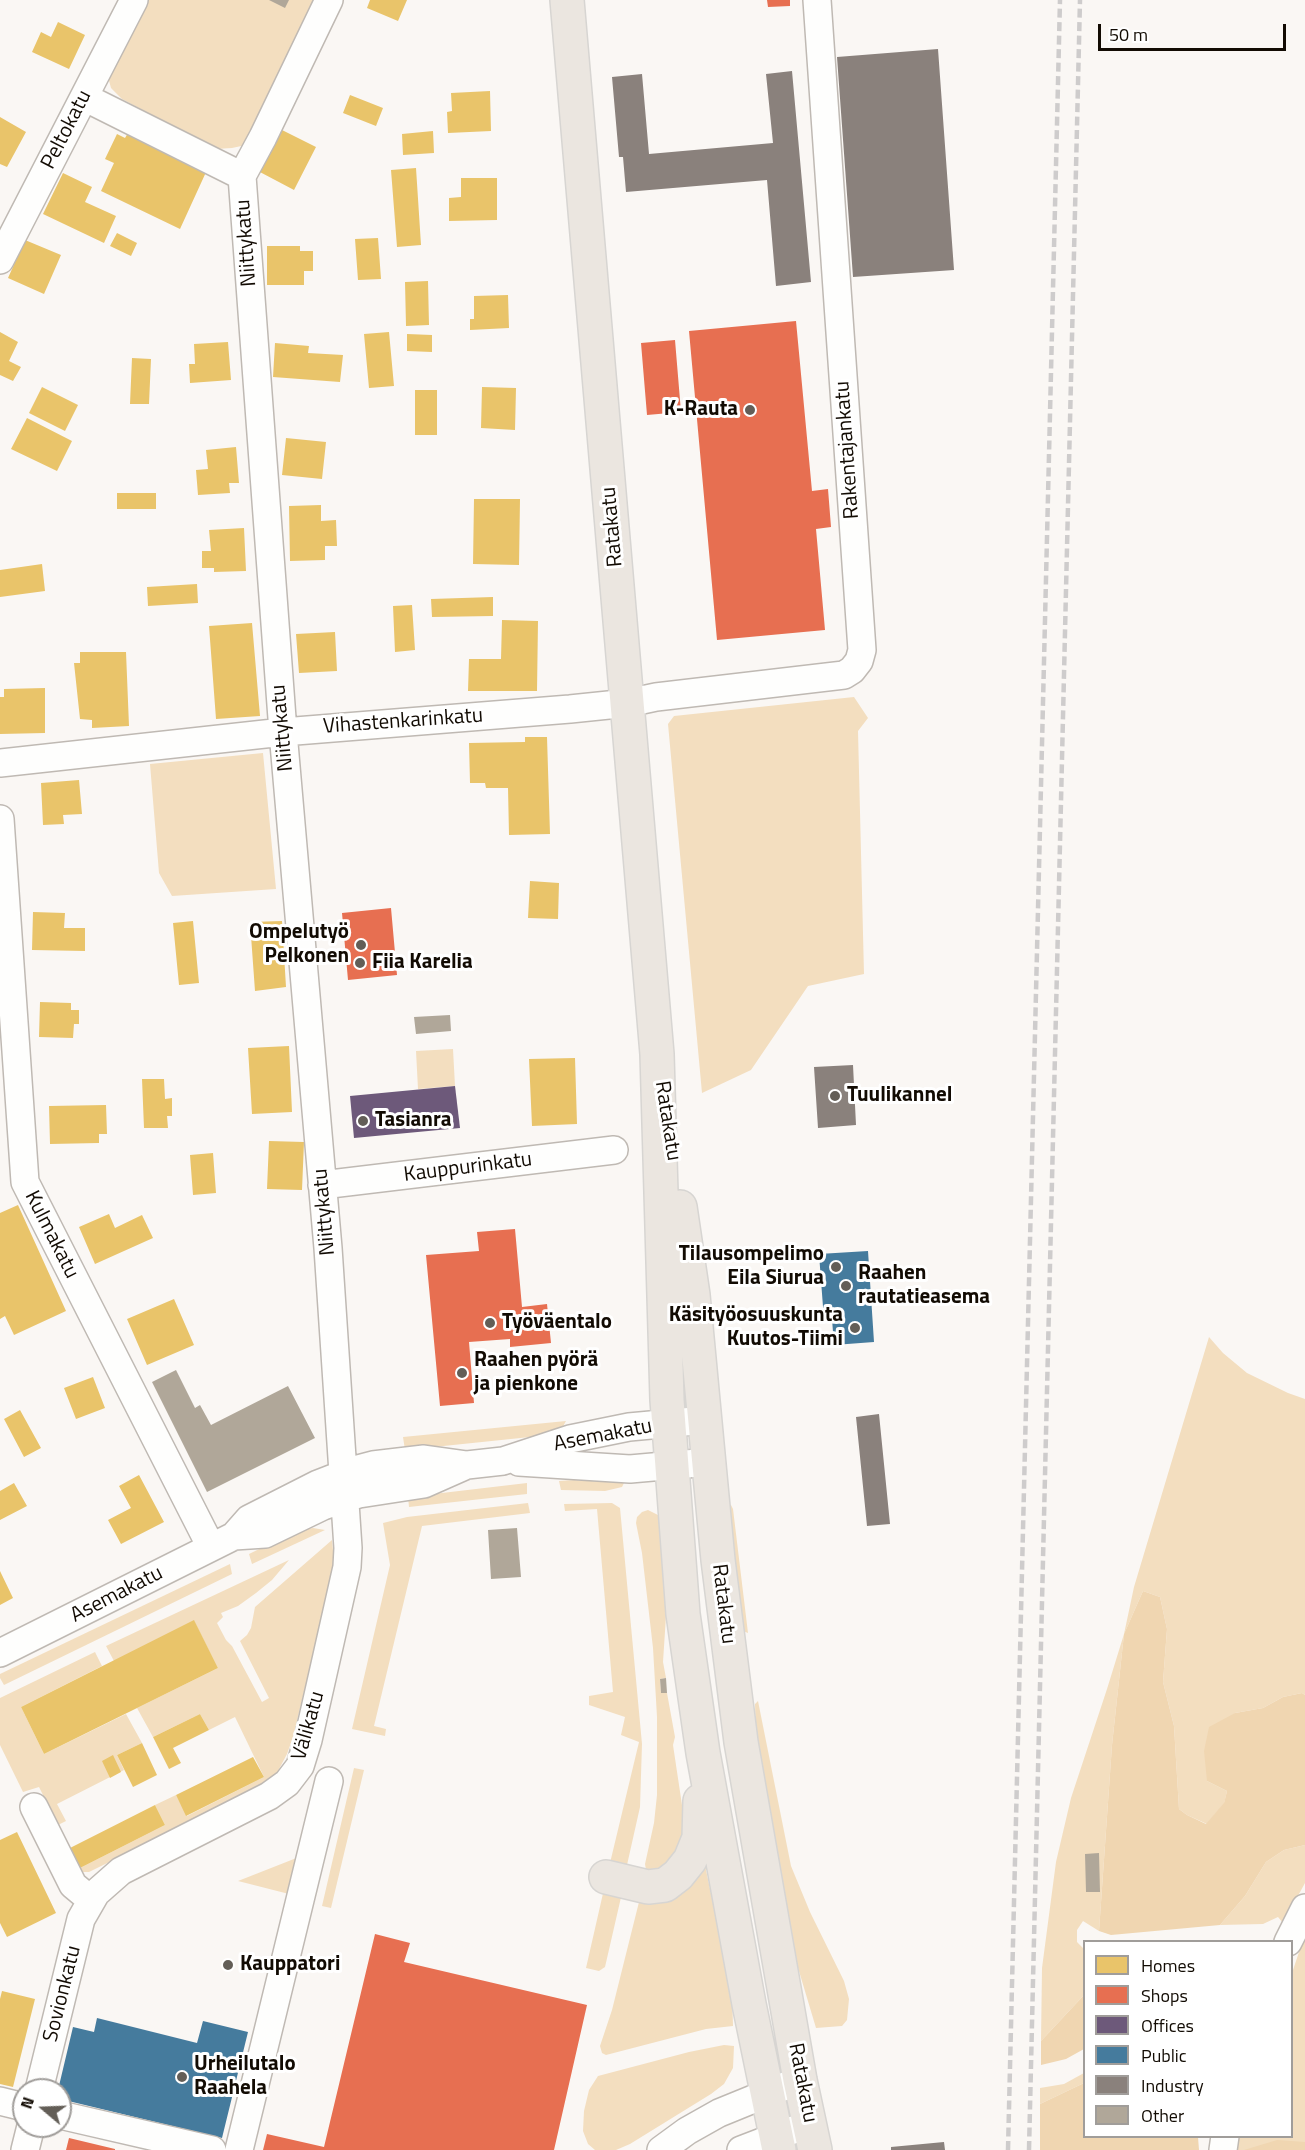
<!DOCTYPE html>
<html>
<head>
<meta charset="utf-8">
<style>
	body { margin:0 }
	#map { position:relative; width:1305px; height:2150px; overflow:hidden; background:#faf7f4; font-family:"Titillium Web",sans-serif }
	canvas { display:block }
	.legend { position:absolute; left:1083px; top:1940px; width:210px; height:198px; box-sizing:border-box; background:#fff; border:2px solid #a09d9a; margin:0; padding:8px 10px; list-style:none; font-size:18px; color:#120b03 }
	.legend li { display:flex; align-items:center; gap:12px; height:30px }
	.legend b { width:30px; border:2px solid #a09d9a }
	.north { position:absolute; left:12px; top:2078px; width:60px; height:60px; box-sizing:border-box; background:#fff; border:2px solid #a09d9a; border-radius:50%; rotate:289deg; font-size:16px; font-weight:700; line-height:24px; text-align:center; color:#120b03 }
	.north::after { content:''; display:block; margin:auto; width:21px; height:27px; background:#635e57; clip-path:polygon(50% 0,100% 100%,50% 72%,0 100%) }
	.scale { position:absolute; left:1098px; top:24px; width:188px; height:27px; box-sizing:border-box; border:3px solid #120b03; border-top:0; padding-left:8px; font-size:18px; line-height:21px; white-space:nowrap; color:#120b03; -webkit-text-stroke:4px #fff; paint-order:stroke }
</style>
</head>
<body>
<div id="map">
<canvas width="1305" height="2150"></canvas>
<ul class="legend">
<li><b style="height:16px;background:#e9c46a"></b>Homes</li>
<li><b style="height:16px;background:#e76f51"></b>Shops</li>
<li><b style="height:16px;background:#6d597a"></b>Offices</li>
<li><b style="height:16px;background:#457b9d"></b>Public</li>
<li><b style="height:16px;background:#8a817c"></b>Industry</li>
<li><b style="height:16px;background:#b0a799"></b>Other</li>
</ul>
<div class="north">N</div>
<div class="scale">50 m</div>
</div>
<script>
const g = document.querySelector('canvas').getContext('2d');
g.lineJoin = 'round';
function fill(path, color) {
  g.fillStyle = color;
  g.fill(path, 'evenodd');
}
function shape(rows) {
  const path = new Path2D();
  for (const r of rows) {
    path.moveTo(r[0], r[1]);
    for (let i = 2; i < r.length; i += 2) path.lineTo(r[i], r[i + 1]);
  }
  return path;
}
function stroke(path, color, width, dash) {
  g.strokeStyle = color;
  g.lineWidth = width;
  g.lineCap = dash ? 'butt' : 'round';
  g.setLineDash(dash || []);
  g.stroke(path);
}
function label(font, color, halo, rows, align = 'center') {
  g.font = font + ' "Titillium Web",sans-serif';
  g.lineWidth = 6;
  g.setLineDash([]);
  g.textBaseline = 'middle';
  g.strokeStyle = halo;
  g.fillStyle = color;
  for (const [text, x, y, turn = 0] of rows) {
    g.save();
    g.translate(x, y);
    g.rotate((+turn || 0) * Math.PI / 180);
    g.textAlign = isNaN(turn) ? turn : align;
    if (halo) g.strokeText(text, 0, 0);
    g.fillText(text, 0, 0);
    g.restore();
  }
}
const green = shape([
	[147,0,316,0,246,145,232,148,216,149,122,99,111,88,108,77],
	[854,697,868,718,858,731,864,974,808,986,751,1070,702,1093,668,724,674,716],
	[263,753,276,889,172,896,159,873,150,764],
	[453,1049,455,1086,418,1089,416,1051],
	[1209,1337,1223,1353,1247,1373,1288,1393,1305,1399,1305,1695,1302,1693,1283,1697,1263,1708,1235,1713,1207,1781,1227,1791,1224,1804,1207,1824,1187,1815,1179,1809,1174,1726,1163,1682,1167,1629,1160,1597,1143,1591,1124,1634,1112,1745,1099,1931,1083,1921,1077,1930,1077,1942,1084,1949,1084,1995,1041,2041,1042,1968,1056,1862,1071,1798,1107,1689,1124,1634,1134,1587],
	[1086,1854,1099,1854,1099,1892,1086,1892],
	[566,1421,559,1434,405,1450,403,1437],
	[574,1480,624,1483,622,1487,605,1491,561,1490,559,1481],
	[527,1483,527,1494,409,1507,408,1497],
	[528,1503,530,1513,422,1526,374,1726,386,1729,385,1736,352,1729,390,1565,383,1523,407,1517],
	[612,1503,620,1508,642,1744,640,1807,627,1865,610,1863,639,1742,621,1735,625,1717,589,1705,589,1696,613,1692,597,1509,565,1511,564,1504],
	[728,1503,731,1505,733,1509,748,1633,743,1631],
	[648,1510,658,1515,659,1524,666,1616,663,1662,666,1678,660,1679,661,1693,667,1693,675,1737,673,1745,685,1825,682,1841,667,1868,653,1871,646,1870,645,1864,654,1823,657,1795,657,1717,653,1648,642,1553,636,1523,637,1517,642,1512],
	[313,1528,325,1530,252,1564,249,1554,294,1532],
	[332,1540,334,1560,332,1576,293,1737,287,1754,278,1771,273,1778,254,1791,89,1872,83,1872,80,1868,165,1825,155,1805,176,1795,187,1816,264,1777,235,1717,209,1730,200,1714,153,1737,137,1708,218,1668,194,1621,114,1661,106,1646,289,1560,272,1580,256,1593,238,1606,221,1613,223,1617,217,1623,226,1640,232,1646,262,1702,269,1698,240,1641,247,1635,251,1628,255,1607],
	[230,1564,232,1574,4,1685,0,1678,0,1674],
	[95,1652,102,1666,21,1707,44,1754,126,1714,142,1743,117,1755,124,1770,57,1804,66,1821,58,1825,39,1787,23,1792,0,1745,0,1698],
	[758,1701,791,1866,810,1912,844,1981,849,1999,847,2020,842,2026,816,2028,793,1951,757,1777,755,1704],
	[354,1768,364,1770,331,1908,322,1906],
	[1305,1845,1305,1883,1283,1923,1278,1917,1263,1924,1220,1925,1245,1896,1266,1862,1284,1850],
	[703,1856,732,1992,733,2026,706,2029,606,2055,602,2053,600,2046,612,2010,640,1898],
	[299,1857,289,1894,238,1881],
	[604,1889,622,1893,605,1967,599,1971,586,1968],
	[1305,1934,1305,2150,1232,2150,1232,2137,1292,2136,1292,1973],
	[724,2045,734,2046,733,2068,724,2084,711,2094,630,2144,616,2150,595,2150,588,2144,583,2131,584,2111,589,2090,598,2076,689,2052],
	[1084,2073,1084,2083,1040,2104,1040,2088,1064,2084]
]);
const forest = shape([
	[1143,1591,1160,1597,1167,1629,1163,1682,1174,1726,1179,1809,1187,1815,1206,1824,1224,1803,1227,1791,1207,1781,1204,1751,1209,1727,1235,1713,1263,1708,1283,1697,1302,1693,1305,1695,1305,1845,1284,1850,1266,1862,1245,1896,1220,1925,1111,1935,1099,1931,1112,1745,1124,1634],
	[1084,1995,1084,2049,1066,2059,1041,2065,1041,2041],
	[1084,2083,1084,2136,1198,2137,1199,2150,1040,2150,1040,2104],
	[1277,2140,1305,2142,1305,2150,1244,2150]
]);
const homes = shape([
	[370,0,407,0,398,21,367,8],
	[58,22,85,35,69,69,32,52,41,32,51,37],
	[490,91,491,131,448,133,447,112,452,111,451,93],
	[350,95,383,108,376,126,343,113],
	[0,117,26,132,7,167,0,164],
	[280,129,316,147,294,190,258,171],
	[433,131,434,153,403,155,402,134],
	[128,133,207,170,180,229,101,191,114,163,105,159,117,134,125,138],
	[416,168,421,245,397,247,391,170],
	[63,173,92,187,85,202,116,216,104,243,43,214],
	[461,178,497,178,497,220,449,221,449,198,461,197],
	[117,233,137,243,131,256,110,246],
	[378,238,381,279,358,280,355,239],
	[25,240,61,255,44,294,8,278],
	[267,246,300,246,300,251,313,251,313,271,304,271,304,285,267,285],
	[428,281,429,325,406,326,405,282],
	[508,295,509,328,470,330,470,319,474,319,474,296],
	[0,332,18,342,9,361,21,367,13,381,0,375],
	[389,332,394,386,369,388,364,334],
	[407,334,432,335,432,352,407,351],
	[228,342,231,380,190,383,189,364,195,364,194,344],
	[275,343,309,346,308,353,343,355,340,382,273,377],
	[132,358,151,359,149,404,130,404],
	[42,387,78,405,65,431,29,413],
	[482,387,516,388,515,430,481,428],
	[415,390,437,390,437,435,415,435],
	[27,418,72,441,57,471,11,449],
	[286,438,326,442,322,479,282,475],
	[236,447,239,483,229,483,230,493,198,495,196,470,208,469,206,450],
	[117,493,156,493,156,509,117,509],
	[474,499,520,499,519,565,473,564],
	[321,505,321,521,336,520,337,546,325,546,325,560,290,561,289,506],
	[244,528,246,571,214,572,214,568,202,568,202,551,211,551,209,530],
	[42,564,45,591,0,597,0,570],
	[197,584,198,603,148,606,147,587],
	[493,597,493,616,432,617,431,599],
	[412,605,415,650,395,652,393,606],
	[502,620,538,621,537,691,468,691,469,659,501,659],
	[252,623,260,716,216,719,209,626],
	[335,632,337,671,299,673,296,634],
	[80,652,126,652,129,726,92,728,92,720,80,719,74,663,80,663],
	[45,688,45,733,0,734,0,697,4,697,4,689],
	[525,737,547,737,550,834,509,835,508,788,486,788,485,783,470,783,469,743,525,742],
	[79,780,82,814,63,815,64,824,43,825,41,783],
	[530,881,559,883,558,919,528,918],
	[33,912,65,913,64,928,85,928,85,951,32,950],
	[193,921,199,983,179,985,173,923],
	[282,921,286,987,255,991,250,922],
	[40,1002,71,1003,71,1010,79,1010,79,1024,74,1024,73,1038,39,1037],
	[289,1046,292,1112,252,1114,248,1048],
	[575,1058,577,1124,532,1126,529,1059],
	[142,1079,164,1079,165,1099,172,1098,172,1116,167,1116,168,1128,144,1128],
	[106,1105,107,1134,99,1134,99,1143,50,1144,49,1106],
	[269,1141,304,1142,302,1190,267,1189],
	[213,1153,216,1193,193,1195,190,1155],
	[18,1205,66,1311,14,1335,5,1316,0,1319,0,1213],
	[109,1214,115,1228,142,1215,153,1238,95,1264,79,1227],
	[174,1299,194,1345,147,1365,127,1319],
	[93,1377,105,1408,76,1419,64,1388],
	[20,1410,41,1448,24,1457,4,1419],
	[139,1475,164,1522,121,1544,108,1520,131,1508,119,1486],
	[14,1483,27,1506,0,1520,0,1491],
	[0,1571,13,1598,0,1605],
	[194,1620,218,1668,44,1754,21,1707],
	[200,1714,209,1730,173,1748,181,1763,169,1769,153,1737],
	[142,1743,157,1775,133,1787,117,1755],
	[113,1755,121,1772,110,1778,102,1761],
	[253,1757,264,1777,186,1816,176,1795],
	[155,1805,165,1825,80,1868,70,1848],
	[17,1832,56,1913,7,1937,0,1923,0,1840],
	[2,1991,35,1999,13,2087,0,2084,0,1999]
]);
const shops = shape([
	[767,0,790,0,790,6,768,7],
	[796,321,812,491,828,489,831,527,816,529,825,630,717,640,689,331],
	[675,340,681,412,647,415,641,343],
	[391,908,397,975,348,980,342,913],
	[515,1229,522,1307,547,1304,551,1343,510,1347,510,1339,469,1342,474,1403,440,1406,426,1255,479,1251,477,1232],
	[375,1934,410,1943,404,1962,587,2005,554,2150,263,2150,267,2134,324,2147],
	[69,2138,115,2149,115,2150,66,2150]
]);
const offices = shape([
	[455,1086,460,1128,354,1138,350,1096]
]);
const public = shape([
	[868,1251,874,1342,834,1345,832,1319,824,1320,819,1254],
	[97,2018,197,2043,203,2021,248,2032,222,2138,60,2099,60,2090,58,2090,73,2027,94,2032]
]);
const industry = shape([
	[938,49,954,270,853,277,837,57],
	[792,71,811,282,776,286,767,180,626,192,623,157,619,157,612,77,642,74,649,154,773,143,766,74],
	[853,1065,856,1125,818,1128,814,1067],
	[879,1414,890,1524,867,1526,856,1417],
	[944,2142,945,2150,891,2150,891,2147]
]);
const building = shape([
	[269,0,289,0,285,8],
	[450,1015,451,1031,416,1034,414,1017],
	[176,1370,195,1408,200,1405,211,1425,288,1386,315,1438,207,1492,152,1382],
	[517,1528,521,1577,491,1579,488,1530],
	[666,1678,667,1693,661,1693,660,1679],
	[1099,1853,1100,1892,1086,1892,1085,1854]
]);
const minor = shape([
	[84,97,242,176],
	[0,260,134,0],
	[0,763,283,732,570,709,628,703,656,697,844,675,852,670,859,661,862,650,817,0],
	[0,819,25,1182,211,1547],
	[322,1185,614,1150],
	[519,1462,630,1469,709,1462],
	[234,1536,249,1519,318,1484,354,1470,373,1465,424,1459,467,1465],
	[0,1653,234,1536,265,1534,323,1506,340,1500,359,1494,424,1484,467,1465,503,1461,570,1439,629,1427,705,1420],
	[34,1807,73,1885,91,1900],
	[1288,1942,1305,1908],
	[39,2090,81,1919,96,1893,121,1871,269,1796,287,1783,300,1766,308,1740,347,1567,348,1548,328,1248,283,732,242,176,263,137,329,0],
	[0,2101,24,2107],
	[60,2115,212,2150],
	[25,2150,31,2126],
	[239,2150,329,1781],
	[661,2150,687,2131,719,2113,800,2080],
	[741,2150,793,2130],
	[1223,2150,1225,2136]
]);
const major = shape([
	[567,0,657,1054,667,1400,683,1614,703,1753,749,2004,779,2150],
	[680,1207,693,1295,718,1560,741,1742,800,2080,815,2150],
	[606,1877,648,1887,665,1885,678,1875,690,1860,699,1838,700,1801]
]);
const rail = shape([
	[1008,2150,1060,0],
	[1029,2150,1080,0]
]);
const markers = [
	[750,410,6,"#635e57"],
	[361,945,6,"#635e57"],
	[360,963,6,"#635e57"],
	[835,1096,6,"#635e57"],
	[363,1121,6,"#635e57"],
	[836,1267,6,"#635e57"],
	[846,1286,6,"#635e57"],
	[490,1323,6,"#635e57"],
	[855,1328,6,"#635e57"],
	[462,1373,6,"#635e57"],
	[228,1965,6,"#635e57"],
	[182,2077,6,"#635e57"]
];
const streetNames = [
	["Peltokatu",67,130,-63],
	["Niittykatu",247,243,-94],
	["Rakentajankatu",848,450,-94],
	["Ratakatu",613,527,-95],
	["Vihastenkarinkatu",403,722,-4],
	["Niittykatu",283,728,-95],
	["Ratakatu",667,1121,81],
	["Kauppurinkatu",468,1168,-7],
	["Niittykatu",325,1212,-95],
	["Kulmakatu",51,1235,63],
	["Asemakatu",603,1436,-11],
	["Asemakatu",117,1595,-27],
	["Ratakatu",723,1604,83],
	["Välikatu",309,1726,-74],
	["Sovionkatu",63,1994,-76],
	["Ratakatu",802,2083,79]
];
const poiNames = [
	["K-Rauta",738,410,"right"],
	["Ompelutyö",349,933,"right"],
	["Pelkonen",349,957,"right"],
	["Fiia Karelia",372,963],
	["Tuulikannel",847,1096],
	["Tasianra",375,1121],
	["Tilausompelimo",824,1255,"right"],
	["Eila Siurua",824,1279,"right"],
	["Raahen",858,1274],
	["rautatieasema",858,1298],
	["Käsityöosuuskunta",843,1316,"right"],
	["Kuutos-Tiimi",843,1340,"right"],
	["Työväentalo",502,1323],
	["Raahen pyörä",474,1361],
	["ja pienkone",474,1385],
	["Kauppatori",240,1965],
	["Urheilutalo",194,2065],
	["Raahela",194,2089]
];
fill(green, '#f3debf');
fill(forest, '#f0d6b1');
fill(homes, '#e9c46a');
fill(shops, '#e76f51');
fill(offices, '#6d597a');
fill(public, '#457b9d');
fill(industry, '#8a817c');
fill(building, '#b0a799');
stroke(minor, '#bfb9b3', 30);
stroke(major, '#d7d5d2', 36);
stroke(minor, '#fefefd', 27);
stroke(major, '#ebe6e0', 33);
stroke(rail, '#cecccc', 4.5, [9, 4.5]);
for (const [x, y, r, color] of markers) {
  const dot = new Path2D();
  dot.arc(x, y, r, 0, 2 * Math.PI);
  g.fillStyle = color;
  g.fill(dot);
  stroke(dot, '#fff', 2);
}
label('21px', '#120b03', '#fff', streetNames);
label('bold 21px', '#120b03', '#fff', poiNames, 'left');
</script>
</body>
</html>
